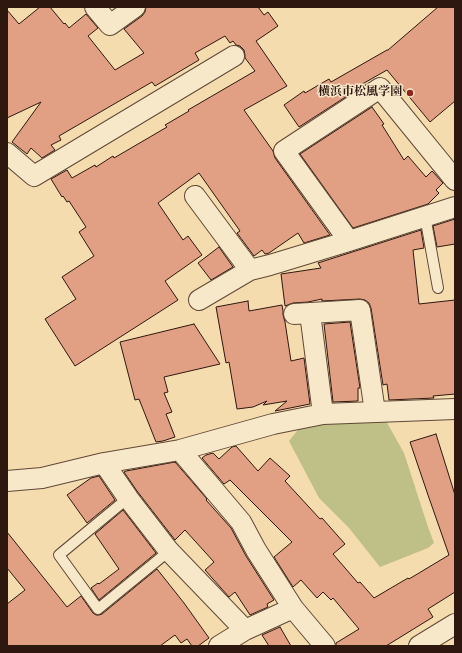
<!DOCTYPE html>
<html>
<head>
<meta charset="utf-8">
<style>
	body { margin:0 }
	#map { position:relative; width:462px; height:653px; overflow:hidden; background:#f5dcae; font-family:Vollkorn,serif }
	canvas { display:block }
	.frame { position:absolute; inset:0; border:8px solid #2e170f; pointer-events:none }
</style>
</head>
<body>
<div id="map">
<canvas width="462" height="653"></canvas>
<div class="frame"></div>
</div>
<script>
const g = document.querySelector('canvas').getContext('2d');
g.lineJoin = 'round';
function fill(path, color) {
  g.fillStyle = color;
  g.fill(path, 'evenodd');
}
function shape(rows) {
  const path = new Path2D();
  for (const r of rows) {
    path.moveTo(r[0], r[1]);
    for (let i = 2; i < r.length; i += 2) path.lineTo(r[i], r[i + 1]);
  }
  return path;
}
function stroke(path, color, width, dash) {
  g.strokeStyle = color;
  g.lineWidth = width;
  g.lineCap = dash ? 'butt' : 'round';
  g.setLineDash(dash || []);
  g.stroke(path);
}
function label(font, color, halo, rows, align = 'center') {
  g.font = font + ' Vollkorn,"Noto Serif JP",serif';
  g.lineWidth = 3;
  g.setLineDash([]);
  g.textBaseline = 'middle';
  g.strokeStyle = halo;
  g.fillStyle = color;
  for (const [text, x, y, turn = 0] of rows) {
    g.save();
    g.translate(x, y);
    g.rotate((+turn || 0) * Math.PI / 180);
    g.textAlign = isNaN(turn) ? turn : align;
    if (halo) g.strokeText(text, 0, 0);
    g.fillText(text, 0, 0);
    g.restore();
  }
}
const green = shape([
	[386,421,404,453,428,527,434,543,428,548,380,567,349,528,319,498,289,441,301,426]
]);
const building = shape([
	[40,7,50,7,64,24,65,23,69,28,86,14,98,28,88,36,115,70,144,53,124,29,142,16,145,12,146,7,258,7,264,15,268,12,278,26,256,41,287,86,244,110,273,151,275,158,330,235,304,243,298,233,269,253,265,254,262,250,254,256,237,233,240,231,199,173,158,203,183,240,188,236,202,255,165,281,178,300,75,366,45,319,76,299,62,277,94,256,79,232,86,227,69,201,67,202,63,196,62,197,51,179,67,170,72,178,95,165,96,167,113,156,114,158,167,127,165,125,189,111,188,110,255,71,245,58,245,55,244,50,240,46,236,45,233,41,230,43,225,36,195,53,199,60,155,86,152,82,59,136,61,140,51,145,55,150,42,158,31,148,27,154,12,142,41,102,7,118,7,10,19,24,40,7],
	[438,7,455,7,455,101,430,122,387,70,357,87,358,89,299,127,284,105,304,91,305,93,329,79,331,82,387,50,388,50,438,7],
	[372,107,384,124,382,125,404,160,408,156,426,177,432,171,443,183,436,190,439,193,428,204,353,228,300,154,372,107],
	[455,219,455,244,437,247,433,226,455,219],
	[421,230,424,248,413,250,419,304,455,300,455,394,433,396,434,398,389,400,387,384,383,385,371,308,369,303,365,300,360,299,322,301,322,299,308,302,293,303,285,306,281,274,321,268,318,263,421,230],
	[219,247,233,267,211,280,198,263,219,247],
	[248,301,249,311,282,305,283,311,283,315,285,322,291,361,304,358,310,404,275,411,287,401,263,405,267,401,253,407,237,409,229,362,226,363,216,307,248,301],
	[350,322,360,388,358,388,358,401,333,402,324,324,350,322],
	[194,324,220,364,164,377,168,392,164,393,172,412,166,414,175,437,163,441,156,442,139,399,135,400,120,342,194,324],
	[436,434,455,495,455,592,428,609,433,617,386,646,336,646,336,643,359,629,333,598,331,600,323,592,317,598,301,580,293,587,274,557,292,542,230,480,224,484,202,458,206,455,213,453,219,459,232,447,236,446,258,471,270,458,290,476,285,481,320,519,322,518,345,544,333,554,358,583,360,582,374,598,408,578,409,579,449,555,428,495,410,442,436,434],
	[175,462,207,499,206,500,231,528,246,556,274,600,267,604,268,607,250,615,235,592,229,597,205,570,214,562,185,530,175,540,137,491,124,472,126,471,175,462],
	[99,476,115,500,87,523,67,495,91,478,99,476],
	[123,510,156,553,99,600,91,588,98,583,99,584,119,569,95,534,123,510],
	[7,532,67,607,81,596,93,613,96,615,99,615,102,614,157,569,184,603,209,638,198,646,192,646,187,639,181,643,175,635,160,646,7,646,7,604,25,590,7,568,7,532],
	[280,627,291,646,269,646,262,635,280,627]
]);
const service = shape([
	[425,216,438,288],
	[128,498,59,555,98,609,169,551]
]);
const minor = shape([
	[95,7,110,25,135,7],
	[7,153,34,176,234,56],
	[195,196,250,270],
	[349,241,284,151,380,88,455,180],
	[199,300,250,270,270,265,349,241,455,207],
	[310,313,323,414],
	[294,314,360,310,375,412],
	[180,450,241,522,256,550,293,608],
	[104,463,128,498,169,551,245,630],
	[7,481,42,478,104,463,180,450,273,424,323,414,455,409],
	[219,646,245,630,293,608,325,646],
	[419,646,455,624]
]);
const markers = [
	[410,93,4,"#8f2418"]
];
const poiNames = [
	["横浜市松風学園",402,93]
];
fill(green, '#bfbf88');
fill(building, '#e1a083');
stroke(building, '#2e170f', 1);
stroke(service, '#604837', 12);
stroke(minor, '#604837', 22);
stroke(service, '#f8e8ca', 10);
stroke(minor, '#f8e8ca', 20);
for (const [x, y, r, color] of markers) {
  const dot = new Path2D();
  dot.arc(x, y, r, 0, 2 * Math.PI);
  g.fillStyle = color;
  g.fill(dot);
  stroke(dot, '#f8e8ca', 1.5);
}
label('bold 12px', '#2e170f', '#f8e8ca', poiNames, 'right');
</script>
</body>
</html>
